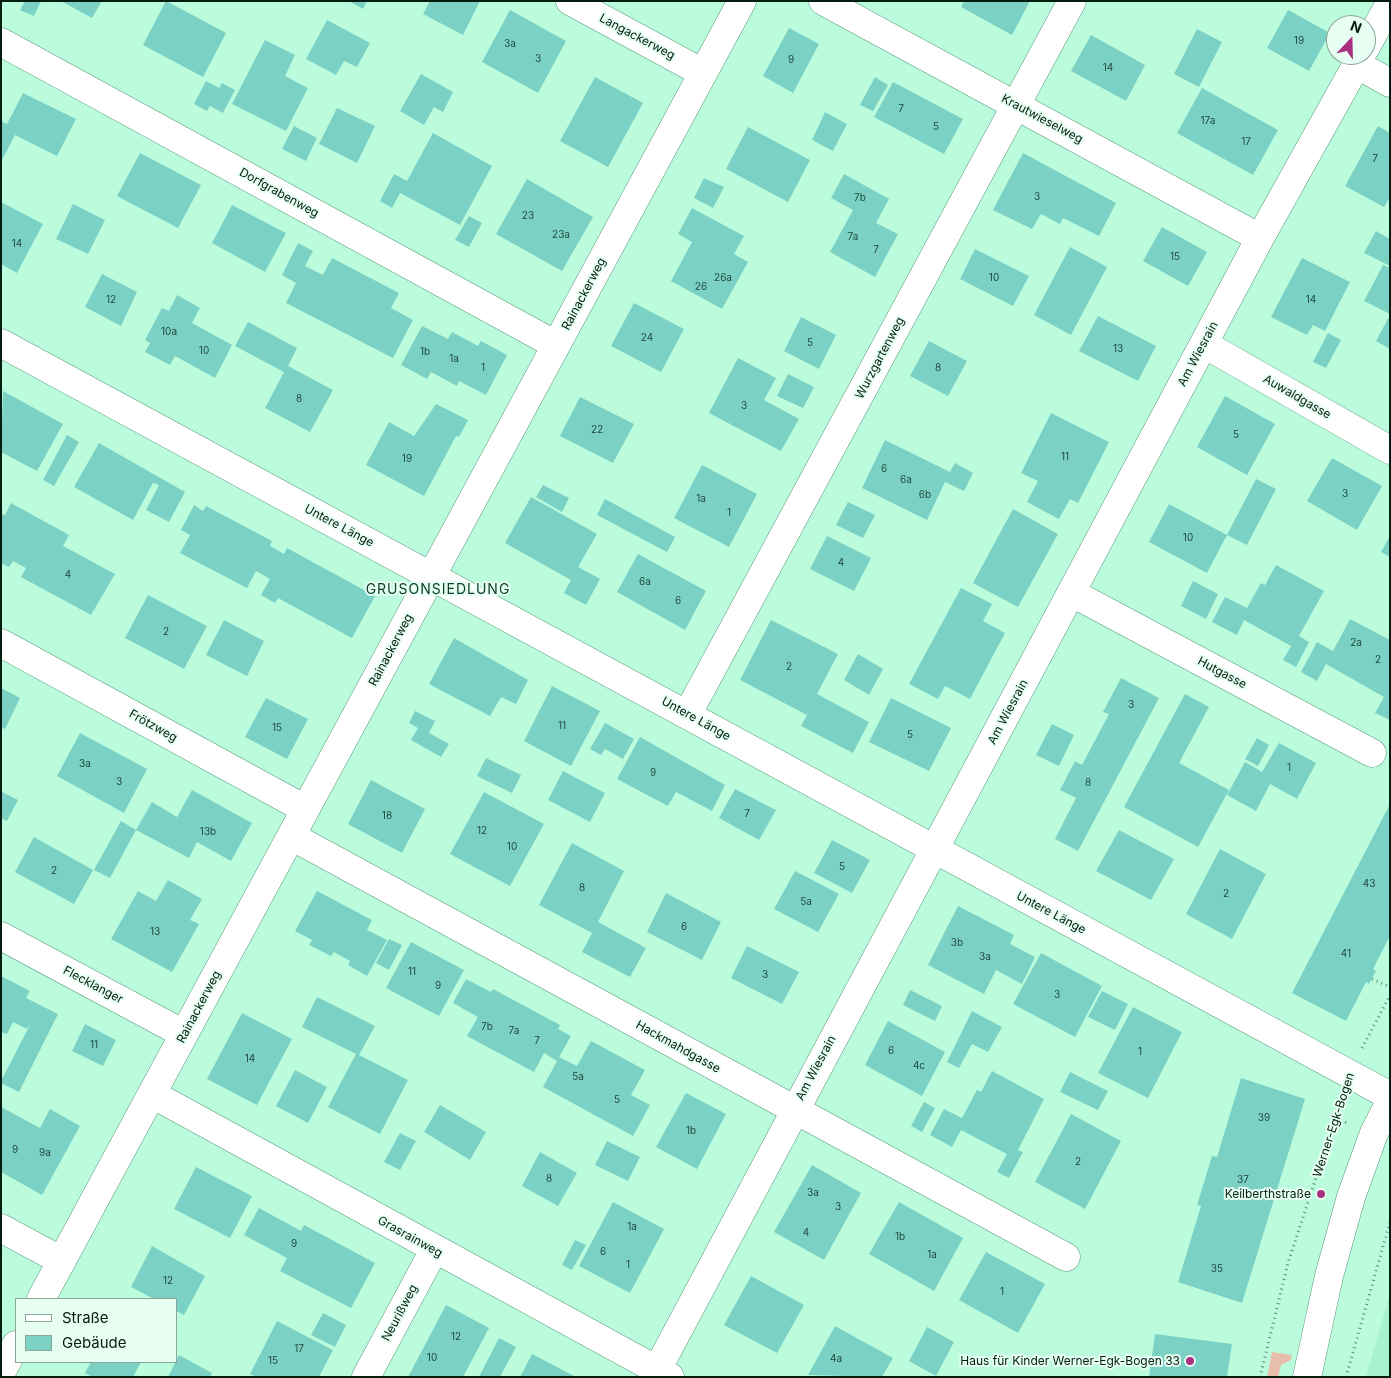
<!DOCTYPE html>
<html>
<head>
<meta charset="utf-8">
<style>
	body { margin:0 }
	#map { position:relative; width:1391px; height:1378px; overflow:hidden; background:#bbfcdd; font-family:Inter,sans-serif }
	canvas { display:block }
	.frame { position:absolute; inset:0; border:2px solid #041d13; pointer-events:none }
	.legend { position:absolute; left:15px; top:1298px; width:162px; height:65px; box-sizing:border-box; background:#e6fff2; border:1px solid #8ca599; margin:0; padding:6px 9px; list-style:none; font-size:15px; color:#041d13 }
	.legend li { display:flex; align-items:center; gap:10px; height:25px }
	.legend b { width:25px; border:1px solid #8ca599 }
	.north { position:absolute; left:1326px; top:15px; width:50px; height:50px; box-sizing:border-box; background:#e6fff2; border:1px solid #8ca599; border-radius:50%; rotate:21deg; font-size:14px; font-weight:700; line-height:20px; text-align:center; color:#041d13 }
	.north::after { content:''; display:block; margin:auto; width:18px; height:22px; background:#ac3082; clip-path:polygon(50% 0,100% 100%,50% 72%,0 100%) }
</style>
</head>
<body>
<div id="map">
<canvas width="1391" height="1378"></canvas>
<div class="frame"></div>
<ul class="legend">
<li><b style="height:6px;background:#fff"></b>Straße</li>
<li><b style="height:14px;background:#7cd1c5"></b>Gebäude</li>
</ul>
<div class="north">N</div>
</div>
<script>
const g = document.querySelector('canvas').getContext('2d');
g.lineJoin = 'round';
function fill(path, color) {
  g.fillStyle = color;
  g.fill(path, 'evenodd');
}
function shape(rows) {
  const path = new Path2D();
  for (const r of rows) {
    path.moveTo(r[0], r[1]);
    for (let i = 2; i < r.length; i += 2) path.lineTo(r[i], r[i + 1]);
  }
  return path;
}
function stroke(path, color, width, dash) {
  g.strokeStyle = color;
  g.lineWidth = width;
  g.lineCap = dash ? 'butt' : 'round';
  g.setLineDash(dash || []);
  g.stroke(path);
}
function label(font, color, halo, rows, align = 'center') {
  g.font = font + ' Inter,sans-serif';
  g.lineWidth = 4;
  g.setLineDash([]);
  g.textBaseline = 'middle';
  g.strokeStyle = halo;
  g.fillStyle = color;
  for (const [text, x, y, turn = 0] of rows) {
    g.save();
    g.translate(x, y);
    g.rotate((+turn || 0) * Math.PI / 180);
    g.textAlign = isNaN(turn) ? turn : align;
    if (halo) g.strokeText(text, 0, 0);
    g.fillText(text, 0, 0);
    g.restore();
  }
}
const built = shape([
	[1390,1293,1390,1377,1366,1377]
]);
const green = shape([
	[1272,1352,1292,1355,1291,1360,1281,1365,1278,1377,1267,1377]
]);
const building = shape([
	[25,1,41,1,34,16,20,10],
	[61,1,102,1,92,18],
	[166,1,226,33,203,77,143,45],
	[349,1,367,1,363,9],
	[430,1,480,1,463,35,423,14],
	[964,1,1030,1,1012,35,961,7],
	[510,10,566,41,538,93,482,62],
	[1288,10,1330,33,1309,71,1267,48],
	[327,20,370,43,357,67,344,61,336,75,306,59],
	[789,28,819,44,793,93,763,76],
	[1197,29,1222,42,1199,87,1174,74],
	[1091,35,1145,65,1126,101,1071,71],
	[265,40,295,55,285,76,308,88,286,131,232,104],
	[421,74,453,92,443,112,434,107,424,125,400,111],
	[595,77,643,103,608,167,560,141],
	[875,77,888,85,873,111,860,105],
	[206,81,219,88,222,83,235,90,223,113,210,106,207,111,194,104],
	[893,82,963,119,944,154,874,117],
	[1202,88,1278,130,1253,175,1177,133],
	[23,93,76,119,57,156,15,135,1,162,1,121,7,124],
	[337,108,375,126,357,163,319,144],
	[825,112,847,124,833,151,812,140],
	[294,126,317,138,306,161,282,149],
	[1378,126,1390,133,1390,197,1384,207,1345,186],
	[748,127,810,160,788,202,726,169],
	[433,133,492,166,460,225,400,193,392,208,380,201,394,174,407,181],
	[140,153,201,185,178,228,117,196],
	[1023,153,1116,203,1099,236,1063,218,1060,224,1041,214,1032,229,993,210],
	[844,174,889,199,876,223,898,234,875,277,830,252,853,210,831,198],
	[704,178,724,187,713,208,694,198],
	[527,179,593,217,562,271,496,234],
	[1,202,43,224,17,273,1,264],
	[73,204,105,220,88,254,56,239],
	[232,205,286,233,265,272,212,243],
	[692,208,744,236,734,254,748,262,722,309,671,281,692,242,678,234],
	[469,216,482,223,469,247,455,240],
	[1162,227,1207,252,1188,286,1143,261],
	[1376,231,1390,239,1390,266,1364,253],
	[298,243,313,251,305,266,323,275,332,258,399,293,391,308,413,320,393,358,286,303,296,283,282,275],
	[1070,247,1107,267,1071,335,1034,315],
	[975,249,1029,276,1013,306,960,279],
	[1302,258,1350,282,1325,331,1313,325,1307,335,1271,317],
	[1383,265,1390,268,1390,314,1364,301],
	[102,274,137,292,121,326,85,307],
	[177,295,200,308,192,323,232,345,215,378,175,356,170,365,145,352,150,343,145,340,162,308,169,311],
	[634,303,684,329,661,372,611,346],
	[1390,315,1390,349,1376,341],
	[1098,316,1156,346,1138,381,1079,351],
	[801,317,836,335,819,369,784,351],
	[248,322,297,348,288,366,333,390,310,432,265,408,284,372,235,346],
	[422,326,448,339,452,332,478,346,481,341,507,355,486,395,459,381,457,386,431,372,427,379,401,365],
	[1328,333,1341,340,1326,368,1313,362],
	[929,341,967,361,948,396,910,376],
	[738,358,776,378,764,400,799,419,781,451,709,413],
	[788,374,814,387,803,408,777,396],
	[3,391,63,424,37,471,1,452],
	[1225,396,1275,424,1247,475,1197,447],
	[580,397,634,424,613,463,560,436],
	[436,404,468,420,459,437,456,436,424,496,366,465,389,422,414,436],
	[1051,413,1109,442,1078,503,1070,499,1059,519,1027,502,1038,481,1021,473],
	[67,435,79,442,54,486,43,480],
	[885,440,950,472,955,463,973,473,964,491,945,482,927,520,862,488],
	[99,443,185,492,169,522,146,510,159,485,153,483,133,520,74,487],
	[1332,458,1382,486,1357,530,1307,501],
	[702,465,757,494,729,547,674,518],
	[1256,479,1276,489,1247,545,1227,535],
	[543,485,569,498,562,512,536,497],
	[531,497,597,534,578,567,600,579,586,605,564,593,571,580,505,543],
	[605,499,675,537,667,552,597,515],
	[848,502,875,515,863,538,836,525],
	[11,503,69,535,63,546,115,574,91,615,21,577,26,568,13,561,9,567,1,563,1,514,5,515],
	[1169,504,1227,535,1207,573,1149,542],
	[194,505,203,511,206,506,272,541,270,546,284,554,287,548,375,596,352,638,278,598,275,603,261,595,270,579,256,571,247,588,180,553,190,535,181,530],
	[1013,509,1058,534,1018,607,973,583],
	[827,536,871,558,854,591,810,569],
	[1390,536,1390,557,1381,552],
	[638,554,706,591,685,630,617,592],
	[1276,565,1324,591,1299,636,1309,642,1296,667,1283,660,1291,646,1244,620,1237,635,1212,622,1225,597,1247,608,1261,583,1265,585],
	[1193,581,1218,594,1206,619,1181,606],
	[961,588,992,604,983,621,1005,633,970,699,945,686,938,699,909,684],
	[148,595,207,626,184,669,125,638],
	[1350,619,1390,640,1390,720,1375,713,1384,697,1326,664,1317,681,1301,672,1317,642,1333,651],
	[224,620,264,641,247,676,206,655],
	[771,620,838,654,817,694,869,722,853,753,801,726,807,715,740,680],
	[454,638,528,680,516,704,501,697,490,716,429,684],
	[858,654,883,669,869,695,844,680],
	[1121,678,1159,698,1078,851,1055,839,1076,798,1060,790,1075,761,1082,765,1109,714,1103,712],
	[552,686,600,711,571,766,524,741],
	[1,688,20,698,5,729,1,727],
	[1185,694,1209,707,1179,763,1229,790,1198,847,1124,807],
	[266,698,308,719,287,759,245,737],
	[891,698,951,728,929,771,869,742],
	[415,711,435,721,429,733,449,744,441,757,411,740,418,728,409,723],
	[605,723,634,739,623,759,605,749,601,755,590,749],
	[1052,724,1074,735,1059,766,1036,755],
	[80,733,147,769,124,813,57,776],
	[640,737,725,785,712,811,676,792,668,806,617,779],
	[1257,738,1269,745,1258,766,1245,759],
	[1279,743,1316,763,1297,799,1270,784,1256,811,1227,795,1245,762,1262,772],
	[486,758,521,775,512,793,477,776],
	[563,771,605,793,590,822,548,800],
	[371,780,425,809,402,853,348,824],
	[735,789,776,810,759,840,719,818],
	[192,790,252,823,231,861,197,842,189,858,136,830,152,802,177,817],
	[2,792,18,800,7,821,1,818],
	[484,792,544,824,510,886,450,854],
	[1390,804,1390,936,1373,969,1376,971,1369,984,1366,982,1346,1021,1292,993],
	[121,821,136,830,110,878,94,870],
	[1119,830,1174,859,1151,900,1096,871],
	[34,837,93,870,74,904,15,872],
	[832,840,870,860,852,893,814,873],
	[572,843,624,871,598,922,646,948,630,977,582,952,592,933,539,905],
	[1220,849,1266,874,1232,939,1186,914],
	[795,871,839,894,818,932,774,909],
	[168,880,202,899,190,920,199,924,172,972,111,939,138,891,156,901],
	[317,891,372,920,367,930,387,940,367,976,348,965,350,961,334,952,331,956,309,945,312,940,295,931],
	[666,893,721,922,702,960,647,932],
	[958,906,1014,935,1010,944,1035,957,1022,984,996,970,984,994,928,965],
	[389,939,402,945,389,970,376,963],
	[411,942,464,970,439,1016,386,988],
	[747,946,799,972,782,1004,731,978],
	[1041,953,1102,986,1075,1037,1013,1004],
	[1,976,30,991,26,998,58,1014,19,1092,1,1083,1,1081,31,1023,27,1029,13,1022,7,1034,1,1032],
	[466,979,491,992,493,989,560,1025,558,1029,571,1036,559,1057,577,1066,591,1041,645,1070,631,1095,650,1105,633,1136,543,1087,557,1061,544,1053,534,1072,467,1036,478,1017,453,1003],
	[910,990,942,1006,935,1021,903,1005],
	[1102,991,1128,1004,1115,1030,1088,1017],
	[317,997,375,1026,359,1055,408,1080,380,1134,328,1107,356,1054,302,1027],
	[1133,1007,1182,1032,1148,1098,1098,1073],
	[972,1011,1002,1027,988,1052,972,1044,959,1068,947,1062],
	[242,1013,292,1039,257,1105,207,1079],
	[888,1021,945,1052,922,1096,865,1065],
	[85,1024,116,1040,103,1066,72,1051],
	[295,1070,327,1087,308,1123,276,1106],
	[992,1071,1044,1099,1018,1150,1023,1152,1009,1178,997,1172,1007,1154,961,1130,952,1147,930,1135,944,1109,962,1118,977,1090,981,1092],
	[1070,1072,1108,1091,1098,1110,1060,1092],
	[1241,1078,1305,1099,1242,1303,1178,1282,1201,1206,1197,1205,1212,1156,1217,1157],
	[686,1093,726,1114,697,1169,656,1147],
	[924,1102,935,1108,922,1132,911,1126],
	[440,1105,486,1132,470,1160,424,1132],
	[1,1107,40,1128,50,1109,80,1126,42,1195,1,1172],
	[1071,1114,1121,1141,1085,1209,1035,1182],
	[400,1133,416,1141,400,1170,384,1162],
	[607,1141,640,1157,628,1181,595,1165],
	[540,1152,577,1173,558,1206,522,1186],
	[812,1165,861,1193,824,1260,774,1232],
	[196,1167,252,1196,230,1238,174,1209],
	[613,1202,664,1229,630,1293,579,1266],
	[899,1202,963,1238,934,1291,869,1254],
	[259,1208,301,1231,304,1225,375,1263,351,1308,280,1271,287,1258,244,1235],
	[575,1240,586,1245,572,1270,562,1265],
	[152,1246,205,1276,184,1315,176,1311,176,1299,154,1299,131,1287],
	[986,1252,1045,1284,1018,1333,959,1300],
	[751,1276,804,1305,777,1353,724,1325],
	[446,1305,489,1328,463,1377,408,1377],
	[323,1313,346,1325,335,1347,311,1335],
	[277,1321,333,1350,319,1377,256,1377,250,1374],
	[835,1326,893,1358,882,1377,808,1375],
	[927,1327,954,1342,936,1376,909,1361],
	[1155,1334,1232,1344,1227,1377,1149,1377],
	[499,1338,516,1347,500,1377,479,1377],
	[532,1354,576,1377,520,1377],
	[179,1355,212,1373,210,1377,168,1377],
	[91,1362,141,1362,133,1377,92,1377,85,1373]
]);
const path = shape([
	[1372,979,1390,987],
	[1362,1048,1390,995],
	[1336,1118,1347,1123],
	[1260,1377,1288,1263,1341,1102],
	[1346,1377,1390,1222]
]);
const minor = shape([
	[570,1,703,73],
	[823,1,1260,238],
	[1,42,556,345],
	[1366,47,1390,3],
	[1356,64,1390,83],
	[1,343,1390,1096],
	[1204,344,1390,450],
	[1072,593,1372,753],
	[1,643,305,809],
	[687,715,1072,1],
	[291,836,1066,1257],
	[1,936,184,1034],
	[152,1094,670,1377],
	[1,1228,62,1261],
	[41,1299,742,1],
	[657,1370,1260,238,1362,55],
	[1,1373,16,1345],
	[366,1377,434,1250],
	[1307,1377,1329,1276,1351,1197,1374,1133,1390,1102]
]);
const markers = [
	[1321,1194,5,"#ac3082"],
	[1190,1361,5,"#ac3082"]
];
const numberNames = [
	["19",1299,41],
	["3a",510,44],
	["3",538,59],
	["9",791,60],
	["14",1108,68],
	["7",901,109],
	["17a",1208,121],
	["5",936,127],
	["17",1246,142],
	["7",1375,159],
	["3",1037,197],
	["7b",860,198],
	["23",528,216],
	["23a",561,235],
	["7a",853,237],
	["14",17,244],
	["7",876,250],
	["15",1175,257],
	["26a",723,278],
	["10",994,278],
	["26",701,287],
	["12",111,300],
	["14",1311,300],
	["10a",169,332],
	["24",647,338],
	["5",810,343],
	["13",1118,349],
	["10",204,351],
	["1b",425,352],
	["1a",454,359],
	["1",483,368],
	["8",938,368],
	["8",299,399],
	["3",744,406],
	["22",597,430],
	["5",1236,435],
	["11",1065,457],
	["19",407,459],
	["6",884,469],
	["6a",906,480],
	["3",1345,494],
	["6b",925,495],
	["1a",701,499],
	["1",729,513],
	["10",1188,538],
	["4",841,563],
	["4",68,575],
	["6a",645,582],
	["6",678,601],
	["2",166,632],
	["2a",1356,643],
	["2",1378,660],
	["2",789,667],
	["3",1131,705],
	["11",562,726],
	["15",277,728],
	["5",910,735],
	["3a",85,764],
	["1",1289,768],
	["9",653,773],
	["3",119,782],
	["8",1088,783],
	["7",747,814],
	["18",387,816],
	["12",482,831],
	["13b",208,832],
	["10",512,847],
	["5",842,867],
	["2",54,871],
	["43",1369,884],
	["8",582,888],
	["2",1226,894],
	["5a",806,902],
	["6",684,927],
	["13",155,932],
	["3b",957,943],
	["41",1346,954],
	["3a",985,957],
	["11",412,972],
	["3",765,975],
	["9",438,986],
	["3",1057,995],
	["7b",487,1027],
	["7a",514,1031],
	["7",537,1041],
	["11",94,1045],
	["6",891,1051],
	["1",1140,1052],
	["14",250,1059],
	["4c",919,1066],
	["5a",578,1077],
	["5",617,1100],
	["39",1264,1118],
	["1b",691,1131],
	["9",15,1150],
	["9a",45,1153],
	["2",1078,1162],
	["8",549,1179],
	["37",1243,1180],
	["3a",813,1193],
	["3",838,1207],
	["1a",632,1227],
	["4",806,1233],
	["1b",900,1237],
	["9",294,1244],
	["6",603,1252],
	["1a",932,1255],
	["1",628,1265],
	["35",1217,1269],
	["12",168,1281],
	["1",1002,1292],
	["12",456,1337],
	["17",299,1349],
	["10",432,1358],
	["4a",836,1359],
	["15",273,1361]
];
const streetNames = [
	["Langackerweg",637,37,28],
	["Krautwieselweg",1042,119,28],
	["Dorfgrabenweg",279,193,29],
	["Rainackerweg",584,294,-62],
	["Am Wiesrain",1198,354,-62],
	["Wurzgartenweg",880,358,-62],
	["Auwaldgasse",1297,397,30],
	["Untere Länge",339,526,28],
	["Rainackerweg",391,650,-62],
	["Hutgasse",1222,673,28],
	["Am Wiesrain",1008,712,-62],
	["Untere Länge",696,719,29],
	["Frötzweg",153,726,29],
	["Untere Länge",1051,913,28],
	["Flecklanger",93,985,28],
	["Rainackerweg",199,1007,-62],
	["Hackmahdgasse",678,1047,29],
	["Am Wiesrain",816,1068,-62],
	["Werner-Egk-Bogen",1334,1125,-72],
	["Grasrainweg",410,1237,29],
	["Neurißweg",400,1313,-62]
];
const poiNames = [
	["Keilberthstraße",1311,1194],
	["Haus für Kinder Werner-Egk-Bogen 33",1180,1361]
];
const neighbourhoodNames = [
	["GRUSONSIEDLUNG",438,590]
];
fill(built, '#a8f2cf');
fill(green, '#e7beac');
fill(building, '#7cd1c5');
stroke(minor, '#59977c', 29);
stroke(path, '#5d8a76', 3, [1, 4]);
stroke(minor, '#fff', 28);
for (const [x, y, r, color] of markers) {
  const dot = new Path2D();
  dot.arc(x, y, r, 0, 2 * Math.PI);
  g.fillStyle = color;
  g.fill(dot);
  stroke(dot, '#e6fff2', 2);
}
label('10px', '#224a40', null, numberNames);
label('12px', '#041d13', '#e6fff2', streetNames);
label('12px', '#041d13', '#e6fff2', poiNames, 'right');
g.letterSpacing = '1px';
label('14px', '#0f402e', '#e6fff2', neighbourhoodNames);
g.letterSpacing = '0px';
</script>
</body>
</html>
